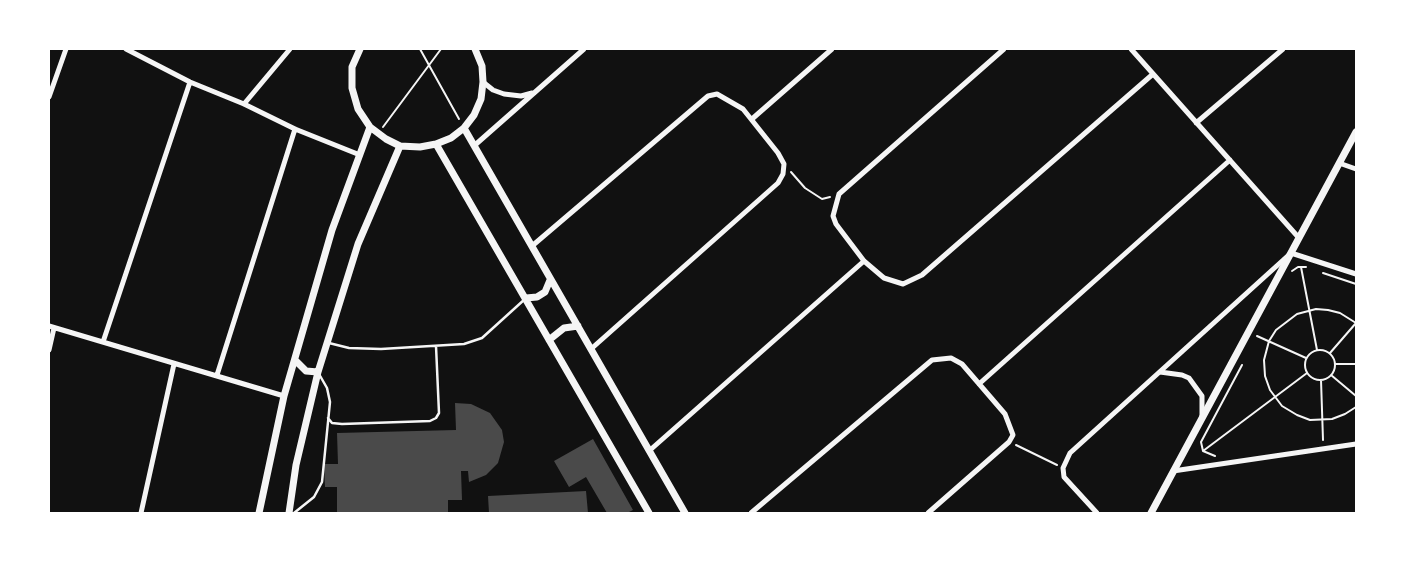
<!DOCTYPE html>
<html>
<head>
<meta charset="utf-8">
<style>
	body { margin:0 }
	#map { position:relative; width:1405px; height:562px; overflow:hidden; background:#111; font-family:"Open Sans",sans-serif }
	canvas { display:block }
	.frame { position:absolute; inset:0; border:50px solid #fff; pointer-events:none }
</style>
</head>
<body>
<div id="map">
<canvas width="1405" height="562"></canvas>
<div class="frame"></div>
</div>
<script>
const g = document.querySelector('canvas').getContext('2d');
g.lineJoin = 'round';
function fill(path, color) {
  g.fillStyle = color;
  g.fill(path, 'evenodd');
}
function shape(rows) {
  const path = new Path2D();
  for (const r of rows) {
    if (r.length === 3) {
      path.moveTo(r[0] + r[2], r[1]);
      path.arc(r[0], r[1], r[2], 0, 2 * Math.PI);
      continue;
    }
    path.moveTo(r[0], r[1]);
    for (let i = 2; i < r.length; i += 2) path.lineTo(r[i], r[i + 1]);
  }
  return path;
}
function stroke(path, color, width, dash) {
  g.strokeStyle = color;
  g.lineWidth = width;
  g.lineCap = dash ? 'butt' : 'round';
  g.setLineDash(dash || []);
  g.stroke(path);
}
const building = shape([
	[455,403,471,404,490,413,502,430,504,442,498,463,486,475,469,482,468,471,461,471,462,500,448,500,448,513,337,513,337,487,325,487,324,464,338,464,337,433,456,430],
	[593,439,633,510,627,513,607,513,586,477,569,487,554,461],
	[586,491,588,513,489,513,488,496]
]);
const path = shape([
	[420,49,459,119],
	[383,127,441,49],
	[791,172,805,188,822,199,830,197],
	[1301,267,1317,350],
	[1292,271,1298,267,1306,267],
	[1323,273,1356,284],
	[1356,323,1340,313,1328,310,1316,309,1297,314,1276,330,1269,341,1264,360,1265,376,1270,390,1282,406,1297,415,1310,420,1332,419,1345,414,1356,407],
	[1257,336,1306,358],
	[1320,365,15],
	[1330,353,1356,323],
	[1335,364,1356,364],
	[1331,375,1356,396],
	[1321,380,1323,440],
	[1016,445,1057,465],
	[1203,451,1307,373],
	[1215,456,1203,451,1201,442,1242,365]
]);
const service = shape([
	[329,343,349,348,381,349,464,344,482,338,525,299],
	[328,418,332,423,342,424,430,421,436,418,439,413,436,346],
	[294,513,314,497,322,482,330,402,327,388,319,374]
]);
const minor = shape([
	[126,49,190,82,244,104,295,129,360,155],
	[1004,49,839,194,833,216,836,224,864,261,884,278,903,284,922,275,1153,74],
	[1131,49,1299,238],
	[483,82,493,90,504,94,521,96,532,93],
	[49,97,66,49],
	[244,104,290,49],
	[752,119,832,49],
	[1196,123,1283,49],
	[475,145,584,49],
	[1339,163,1356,169],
	[532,246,708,96,717,94,743,109,778,153,784,164,783,174,778,183,591,349],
	[49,326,284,396],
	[103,342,190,82],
	[49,350,54,328],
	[1160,372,1182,375,1189,378,1202,396,1202,416],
	[217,375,295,129],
	[979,384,1230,160],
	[649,451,864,261],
	[1173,471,1356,444],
	[141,513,174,364],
	[751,513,932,360,951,358,962,364,1005,414,1013,435,1009,442,928,513],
	[1097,513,1064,477,1063,468,1070,453,1291,253,1356,274]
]);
const secondary = shape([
	[360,49,352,67,352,88,358,109,370,127,386,139,400,146,420,147,436,144,451,138,464,128,474,115,481,99,483,82,482,66,475,49],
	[464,128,685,513],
	[436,144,649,513],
	[526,298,537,297,545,292,550,280],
	[549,340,564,328,578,326],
	[295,360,306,371,318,372],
	[259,513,284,396,332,230,370,127],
	[289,513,296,465,318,372,358,244,400,146],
	[1151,513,1356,132]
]);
fill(building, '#4a4a4a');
stroke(path, '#f5f5f5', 2);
stroke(service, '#f5f5f5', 2.5);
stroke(minor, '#f5f5f5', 5);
stroke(secondary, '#f5f5f5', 7);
</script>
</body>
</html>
